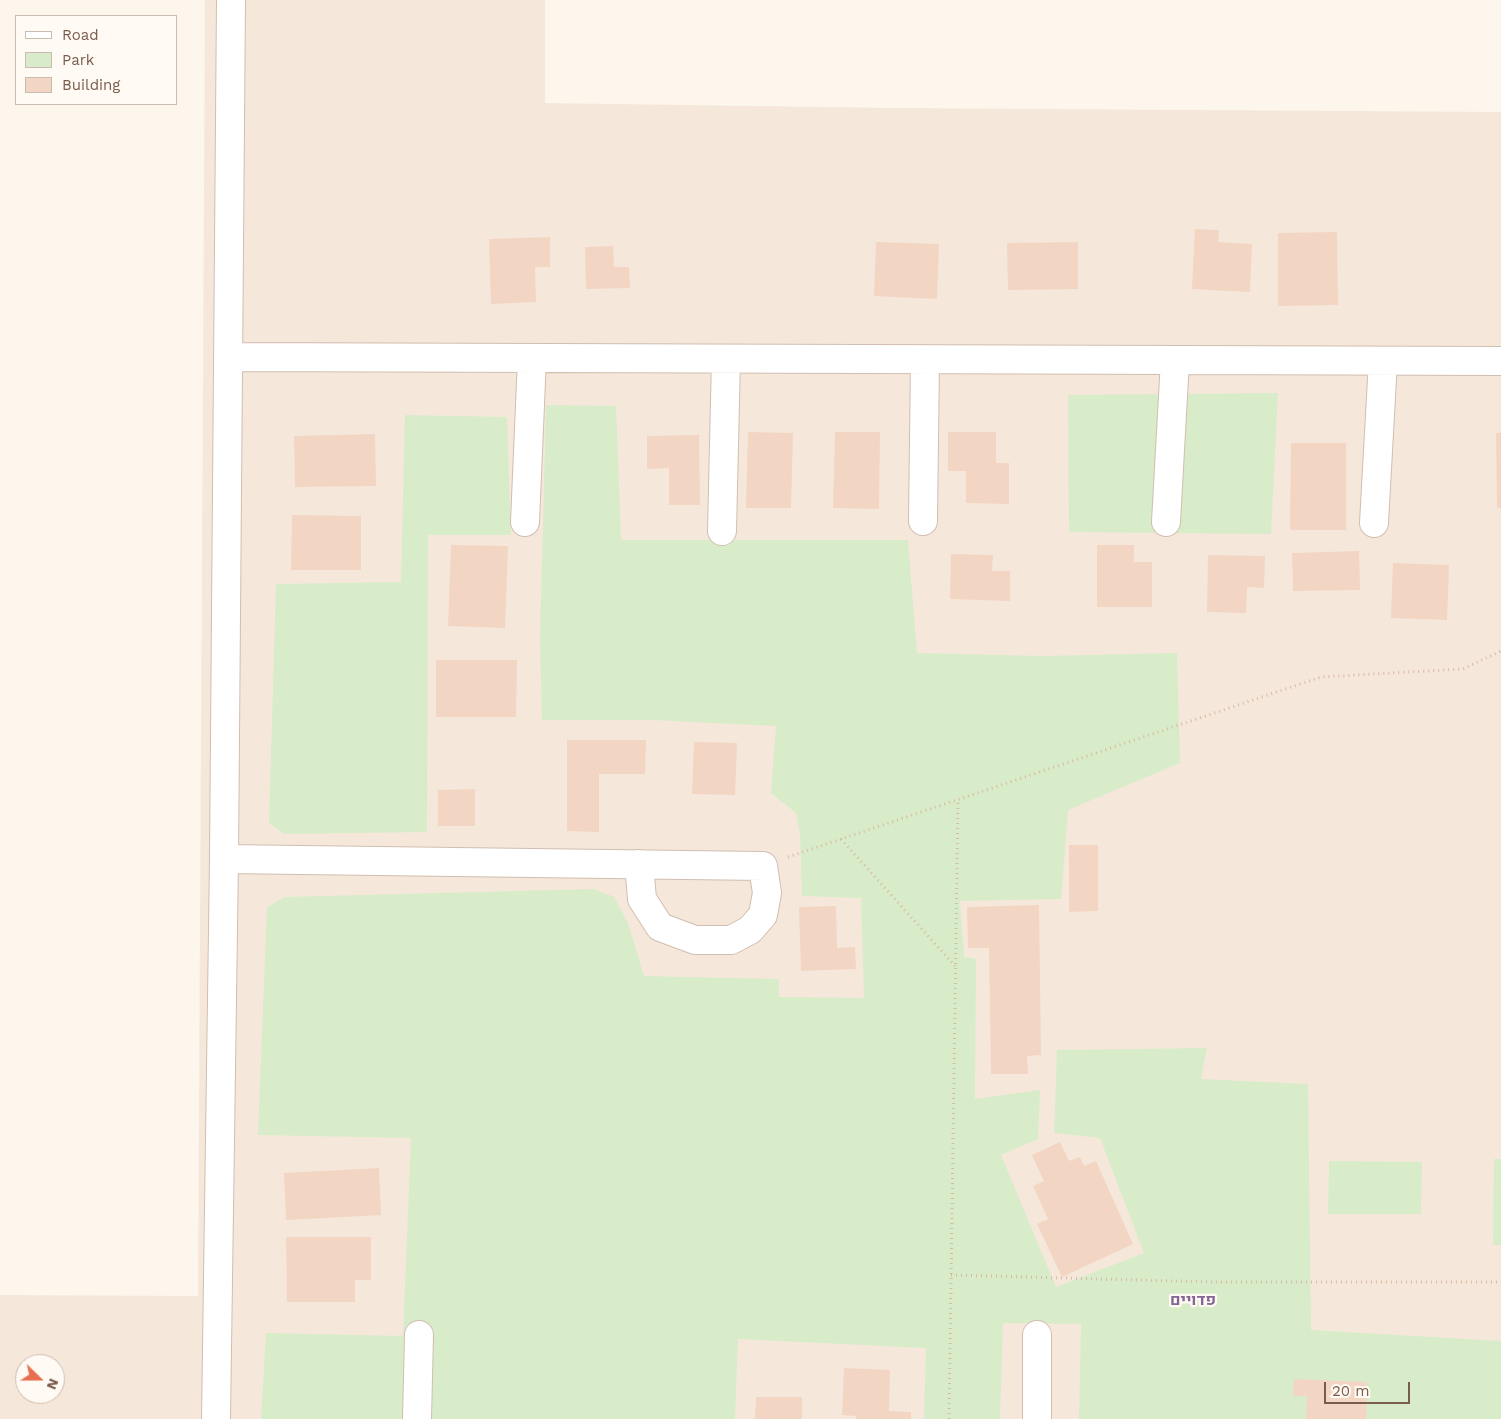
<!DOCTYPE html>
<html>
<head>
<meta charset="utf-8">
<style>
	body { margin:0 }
	#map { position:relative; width:1501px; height:1419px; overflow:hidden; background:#fdf6ec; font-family:"Work Sans",sans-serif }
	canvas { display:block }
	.legend { position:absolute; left:15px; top:15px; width:162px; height:90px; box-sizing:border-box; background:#fffaf3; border:1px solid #cabbb1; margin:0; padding:6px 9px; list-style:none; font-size:15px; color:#7a5c4d }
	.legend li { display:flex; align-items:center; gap:10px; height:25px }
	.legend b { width:25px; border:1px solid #cabbb1 }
	.north { position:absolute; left:15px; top:1354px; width:50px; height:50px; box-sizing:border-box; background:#fffaf3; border:1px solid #cabbb1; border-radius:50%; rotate:112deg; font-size:14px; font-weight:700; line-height:20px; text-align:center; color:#7a5c4d }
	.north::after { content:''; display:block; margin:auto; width:18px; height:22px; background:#e76f51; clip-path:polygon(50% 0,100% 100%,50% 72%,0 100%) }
	.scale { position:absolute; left:1324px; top:1382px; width:86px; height:22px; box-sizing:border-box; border:2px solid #7a5c4d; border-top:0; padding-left:6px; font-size:15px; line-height:18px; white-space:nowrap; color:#7a5c4d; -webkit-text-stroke:4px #fffaf3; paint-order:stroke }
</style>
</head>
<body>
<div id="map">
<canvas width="1501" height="1419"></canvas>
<ul class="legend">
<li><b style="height:6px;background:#fff"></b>Road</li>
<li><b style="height:14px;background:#d8ecc9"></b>Park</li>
<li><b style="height:14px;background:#f3d5c3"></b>Building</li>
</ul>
<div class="north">N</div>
<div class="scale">20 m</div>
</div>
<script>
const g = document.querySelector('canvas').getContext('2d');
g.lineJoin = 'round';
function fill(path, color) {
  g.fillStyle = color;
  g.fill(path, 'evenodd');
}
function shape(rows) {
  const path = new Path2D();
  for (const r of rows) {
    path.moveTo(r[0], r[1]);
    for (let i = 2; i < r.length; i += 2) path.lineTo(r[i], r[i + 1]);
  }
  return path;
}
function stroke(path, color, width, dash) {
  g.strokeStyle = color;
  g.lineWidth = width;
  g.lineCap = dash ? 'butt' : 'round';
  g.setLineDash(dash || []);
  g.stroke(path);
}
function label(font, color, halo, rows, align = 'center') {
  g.font = font + ' "Work Sans",Heebo,sans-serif';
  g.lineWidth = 4.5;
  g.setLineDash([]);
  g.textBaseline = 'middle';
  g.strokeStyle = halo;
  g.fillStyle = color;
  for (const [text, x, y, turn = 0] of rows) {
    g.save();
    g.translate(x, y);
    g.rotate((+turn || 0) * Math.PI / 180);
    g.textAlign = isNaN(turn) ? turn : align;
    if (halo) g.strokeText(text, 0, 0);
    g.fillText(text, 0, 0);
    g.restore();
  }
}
const residential = shape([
	[205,0,545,0,545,103,894,108,1501,112,1501,1419,0,1419,0,1295,198,1296],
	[25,1364,55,1364,55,1394,25,1394]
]);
const green = shape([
	[1278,393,1271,534,1069,532,1068,395],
	[546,405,616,406,621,540,908,540,917,653,1042,656,1177,653,1180,763,1068,810,1061,899,960,901,964,957,976,959,975,1099,1040,1090,1038,1139,1001,1155,1056,1287,1144,1253,1100,1138,1054,1133,1057,1050,1207,1048,1201,1079,1308,1084,1311,1330,1501,1341,1501,1419,1079,1419,1081,1324,1003,1323,1000,1419,924,1419,926,1348,738,1339,735,1419,261,1419,266,1333,403,1336,411,1138,258,1135,267,907,285,897,594,889,614,897,628,923,644,976,779,979,779,997,864,998,861,898,802,896,800,836,796,813,771,793,776,726,652,720,542,720,540,638],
	[405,415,507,417,511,535,428,535,427,832,284,834,269,823,276,584,401,582],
	[1494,1159,1501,1159,1501,1245,1493,1245],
	[1329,1161,1422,1162,1421,1214,1328,1214]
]);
const building = shape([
	[1195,229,1219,230,1218,242,1252,244,1250,292,1192,289],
	[1337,232,1338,305,1278,306,1278,233],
	[550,237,550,267,535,267,536,302,491,304,489,239],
	[876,242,939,244,937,299,874,296],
	[1078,242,1078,289,1008,290,1007,243],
	[613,246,614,267,629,267,630,288,586,289,585,247],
	[748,432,793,433,791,508,746,508],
	[835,432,880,432,879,509,833,508],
	[948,432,996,432,996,463,1009,463,1009,504,966,503,966,471,948,471],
	[1496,433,1501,433,1501,508,1497,508],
	[375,434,376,486,295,487,294,436],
	[699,435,700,505,669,505,669,468,647,469,647,436],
	[1291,443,1346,443,1346,530,1290,530],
	[292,515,361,516,361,570,291,570],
	[451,545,508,546,505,628,448,626],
	[1097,545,1134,545,1134,562,1152,562,1152,607,1097,607],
	[1359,551,1360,590,1293,591,1292,553],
	[951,554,993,555,992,571,1010,571,1010,601,950,599],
	[1208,555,1265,556,1264,588,1247,587,1246,613,1207,612],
	[1393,563,1449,565,1447,620,1391,618],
	[436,660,517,660,516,717,436,717],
	[567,740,646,740,645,774,599,774,599,832,567,831],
	[694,742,737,743,735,795,692,794],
	[475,789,475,826,438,826,438,790],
	[1069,845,1098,845,1098,911,1069,912],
	[1039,905,1041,1055,1027,1056,1028,1074,991,1074,989,948,968,948,967,907],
	[836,906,837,948,855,947,856,969,801,971,799,907],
	[1060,1142,1069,1161,1080,1157,1084,1166,1096,1161,1133,1244,1062,1277,1037,1224,1048,1219,1033,1186,1044,1181,1032,1155],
	[379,1168,381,1215,286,1220,284,1173],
	[286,1237,371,1237,371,1280,355,1280,355,1302,287,1302],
	[844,1368,890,1370,889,1411,911,1412,911,1419,856,1419,856,1416,842,1415],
	[1294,1379,1367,1382,1366,1419,1306,1419,1307,1396,1293,1396],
	[756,1397,802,1397,802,1419,755,1419]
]);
const path = shape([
	[841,839,955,966],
	[788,857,1321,677,1463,669,1501,651],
	[951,1275,1211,1282,1501,1282],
	[949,1419,958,799]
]);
const minor = shape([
	[228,357,1501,361],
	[923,521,925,360],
	[525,522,532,358],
	[1166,522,1175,360],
	[1374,523,1383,361],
	[722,531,726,359],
	[224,859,763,866,767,893,763,915,750,930,731,940,695,940,660,927,642,899,639,864],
	[216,1419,224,859,231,0],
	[417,1419,419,1335],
	[1037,1419,1037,1335]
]);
const quarterNames = [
	["פדויים",1193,1300]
];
fill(residential, '#f5e8da');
fill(green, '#d8ecc9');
fill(building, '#f3d5c3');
stroke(minor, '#d1beb0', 30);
stroke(path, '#d9b8a5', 3, [1, 4]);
stroke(minor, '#fff', 28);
label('bold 16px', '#846695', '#fffaf3', quarterNames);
</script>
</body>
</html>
